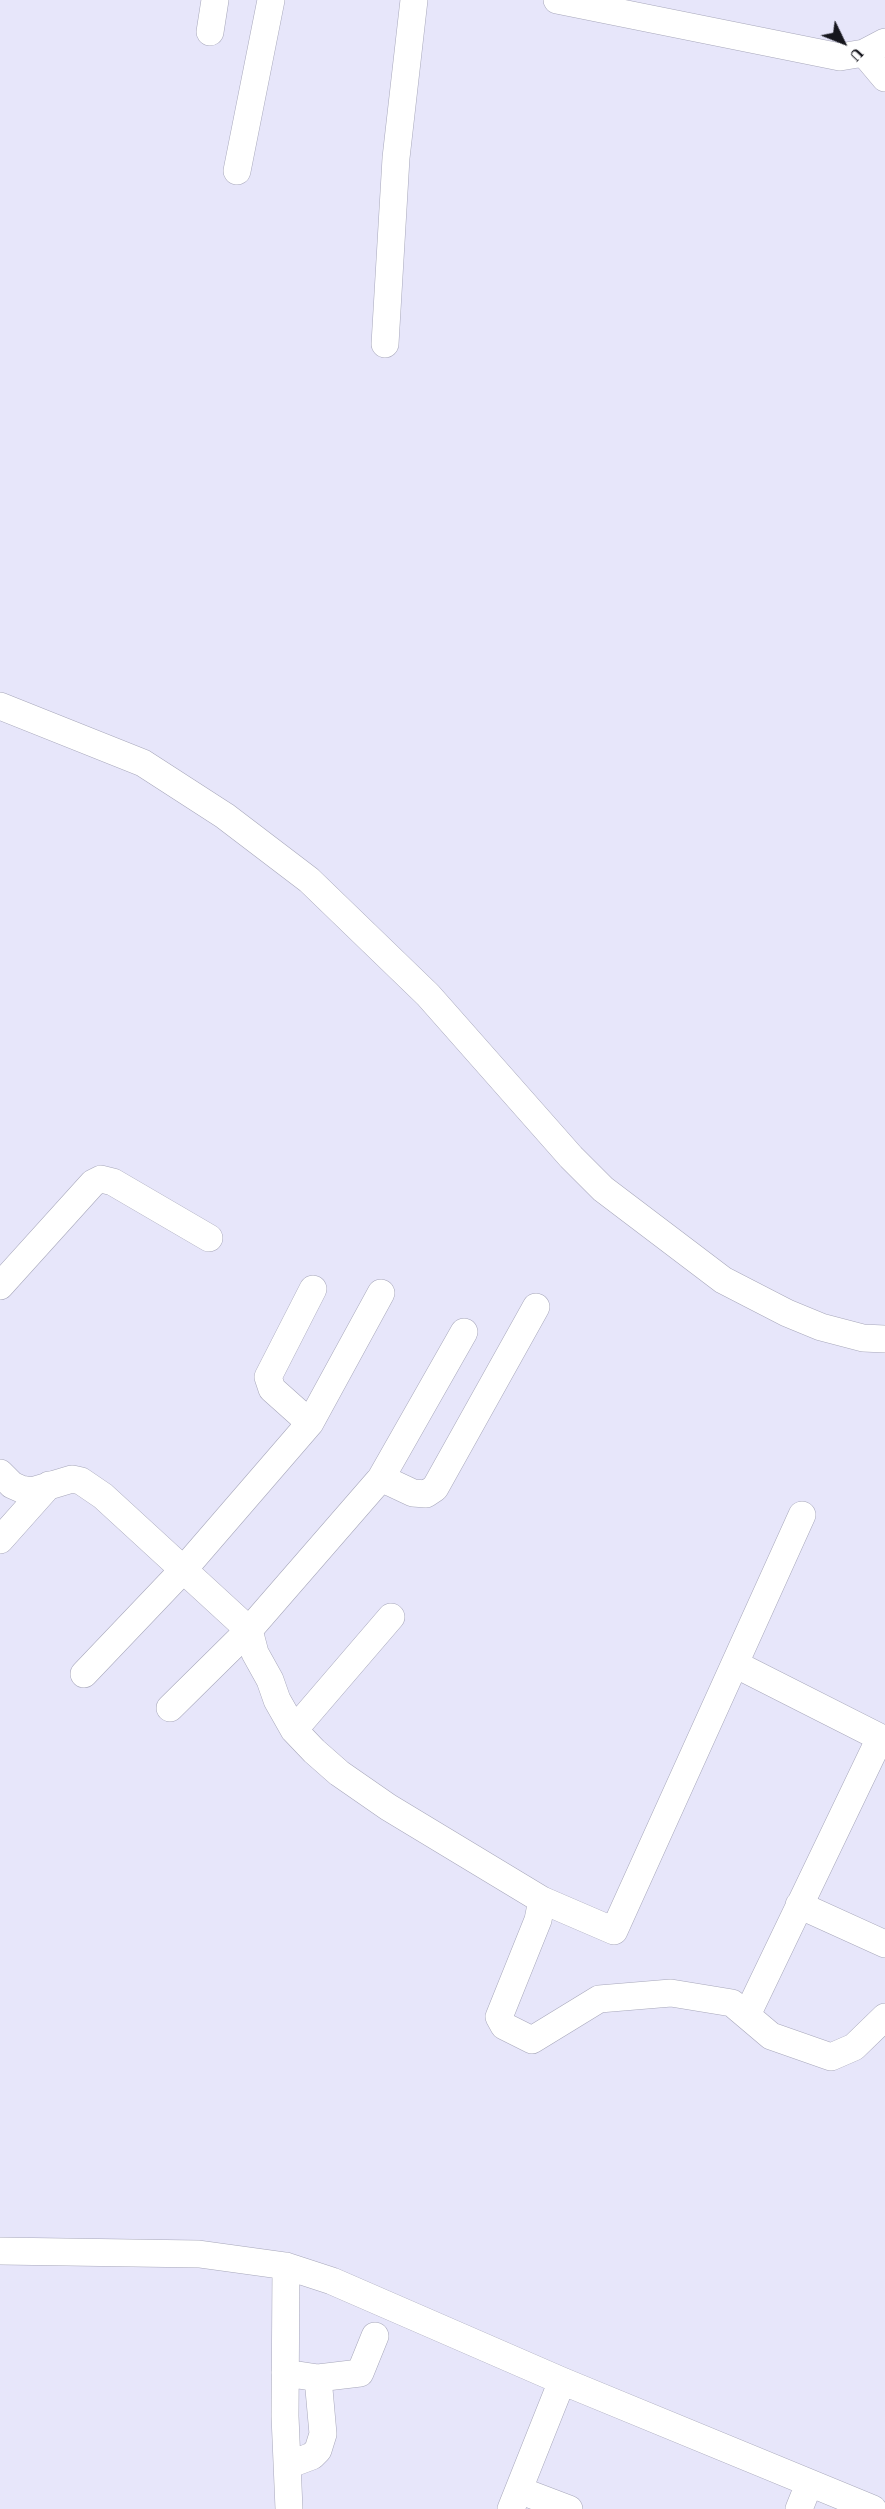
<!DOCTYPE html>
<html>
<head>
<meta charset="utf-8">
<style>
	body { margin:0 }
	#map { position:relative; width:885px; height:2509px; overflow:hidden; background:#e7e6fa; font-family:Georgia,serif }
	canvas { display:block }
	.north { position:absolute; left:813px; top:12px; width:60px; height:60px; -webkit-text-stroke:4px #fff; paint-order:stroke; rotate:133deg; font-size:16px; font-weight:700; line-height:24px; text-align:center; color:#16161d }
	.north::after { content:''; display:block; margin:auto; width:21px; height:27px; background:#16161d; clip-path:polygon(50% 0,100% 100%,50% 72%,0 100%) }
</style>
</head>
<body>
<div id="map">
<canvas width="885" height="2509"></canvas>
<div class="north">U</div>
</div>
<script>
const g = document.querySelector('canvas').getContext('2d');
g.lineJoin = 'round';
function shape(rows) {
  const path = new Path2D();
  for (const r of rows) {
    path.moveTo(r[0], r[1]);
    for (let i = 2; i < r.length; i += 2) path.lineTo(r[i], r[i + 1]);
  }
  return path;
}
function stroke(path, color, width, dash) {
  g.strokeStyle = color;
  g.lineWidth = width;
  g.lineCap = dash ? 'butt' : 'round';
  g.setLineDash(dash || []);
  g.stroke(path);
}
const minor = shape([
	[557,0,840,57,864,53,885,42],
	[210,32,215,0],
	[864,53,885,78],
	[237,171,271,0],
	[385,344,396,158,414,0],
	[0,706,143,763,225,816,309,880,428,995,571,1157,603,1189,723,1280,787,1313,821,1327,863,1338,885,1339],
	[0,1286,93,1183,101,1179,113,1182,209,1238],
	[310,1423,272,1389,268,1377,313,1289],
	[0,1473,12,1485,21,1489,32,1491,72,1479,81,1481,103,1496,249,1630,255,1653,270,1680,277,1700,294,1730,314,1751,339,1773,388,1807,542,1900,538,1920,499,2017,504,2026,532,2040,599,1999,671,1993,732,2003,771,2036,831,2057,854,2047,885,2017],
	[381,1478,413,1493,426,1494,435,1488,536,1307],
	[0,1540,49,1485],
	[735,1664,885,1740],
	[84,1674,184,1569,310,1423,381,1293],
	[170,1708,249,1630,381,1478,464,1332],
	[294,1730,391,1617],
	[542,1900,614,1931,802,1515],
	[799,1905,885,1944],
	[747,2015,880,1738],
	[0,2251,199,2254,286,2266,332,2281,562,2381,873,2509],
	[286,2266,285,2416,289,2509],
	[285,2373,318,2378,360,2373,375,2336],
	[288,2465,312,2456,318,2450,323,2434,318,2378],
	[519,2490,569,2509],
	[511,2509,562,2381],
	[799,2509,809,2484]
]);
stroke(minor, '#a7a7ba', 28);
stroke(minor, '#fff', 27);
</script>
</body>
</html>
